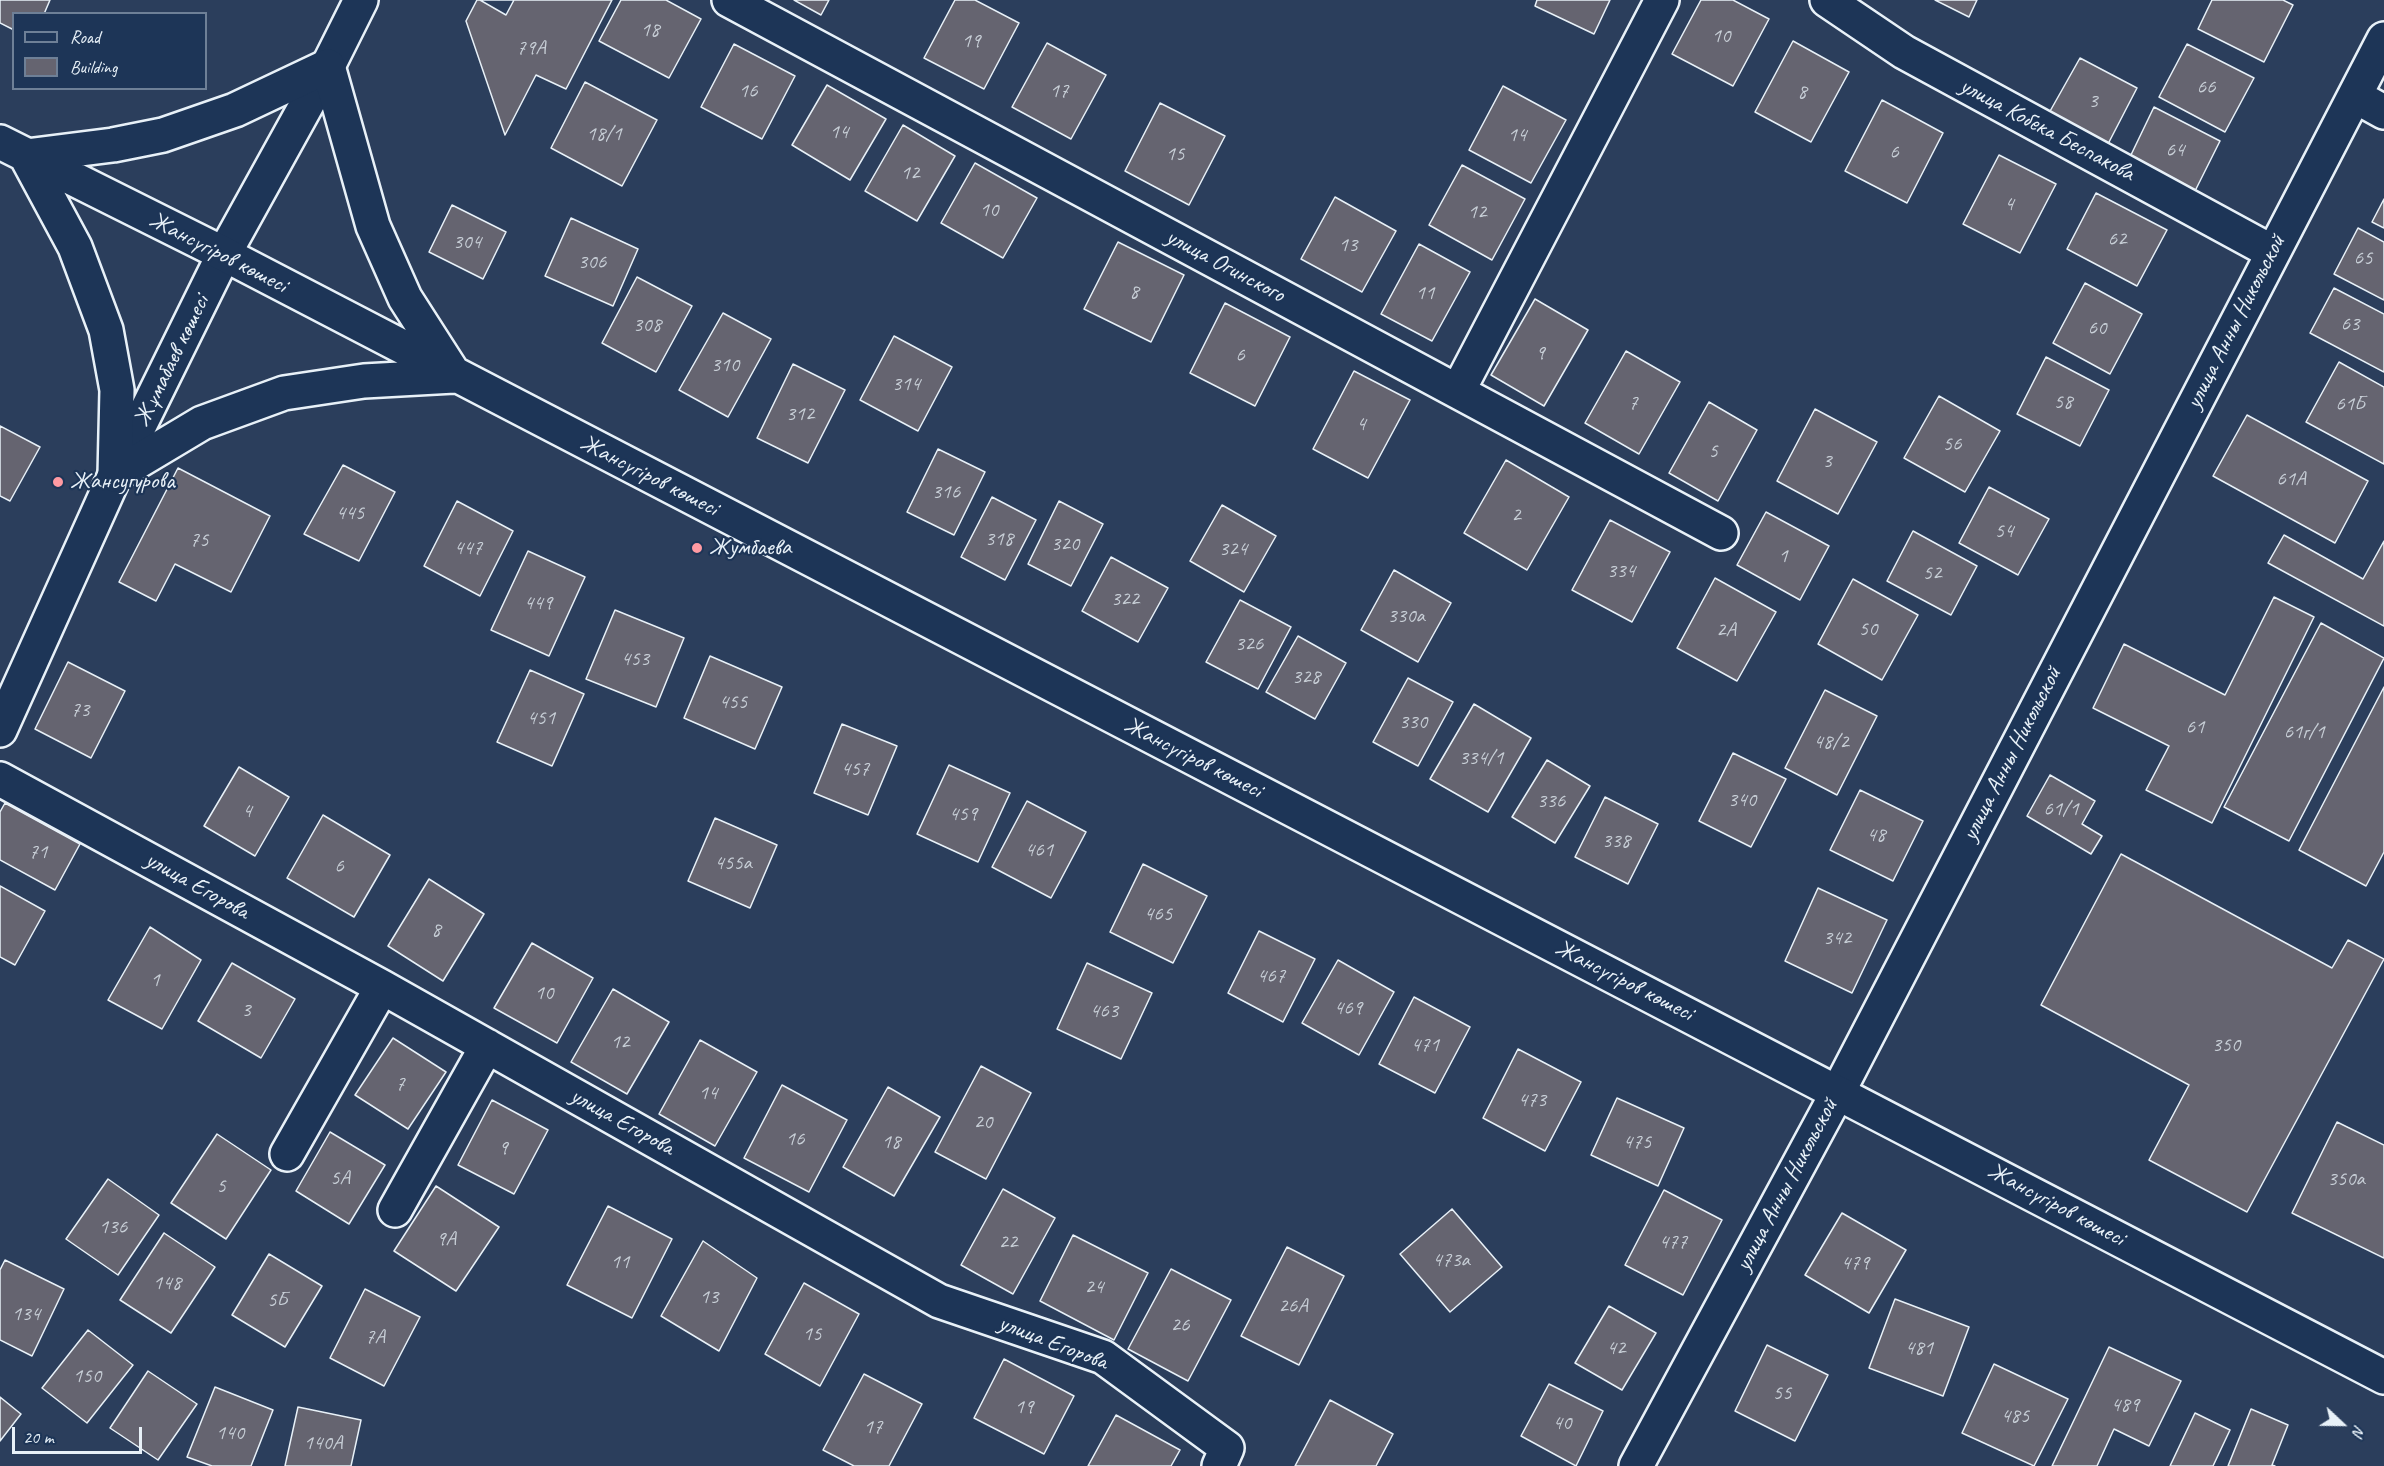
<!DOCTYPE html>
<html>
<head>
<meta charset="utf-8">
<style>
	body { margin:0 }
	#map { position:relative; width:2384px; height:1466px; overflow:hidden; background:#2b3e5c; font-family:Caveat,sans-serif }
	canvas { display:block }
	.legend { position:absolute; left:12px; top:12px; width:195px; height:78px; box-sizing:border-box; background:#1d3557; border:2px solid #6e8097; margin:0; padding:8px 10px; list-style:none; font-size:18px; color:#e8f1f8 }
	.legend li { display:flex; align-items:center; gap:12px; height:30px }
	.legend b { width:30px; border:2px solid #6e8097 }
	.north { position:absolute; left:2312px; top:1394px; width:60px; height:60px; -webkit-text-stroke:4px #1d3557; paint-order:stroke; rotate:112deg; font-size:16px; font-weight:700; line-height:24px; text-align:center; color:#e8f1f8 }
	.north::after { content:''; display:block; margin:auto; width:21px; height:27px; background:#e8f1f8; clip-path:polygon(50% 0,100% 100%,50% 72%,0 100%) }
	.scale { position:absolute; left:12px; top:1427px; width:130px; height:27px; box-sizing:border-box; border:3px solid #e8f1f8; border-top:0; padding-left:8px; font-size:18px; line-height:21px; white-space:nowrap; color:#e8f1f8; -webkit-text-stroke:4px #1d3557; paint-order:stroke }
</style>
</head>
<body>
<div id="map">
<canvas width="2384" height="1466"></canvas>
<ul class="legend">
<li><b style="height:8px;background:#1d3557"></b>Road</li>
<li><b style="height:16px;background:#656470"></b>Building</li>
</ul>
<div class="north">N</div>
<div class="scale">20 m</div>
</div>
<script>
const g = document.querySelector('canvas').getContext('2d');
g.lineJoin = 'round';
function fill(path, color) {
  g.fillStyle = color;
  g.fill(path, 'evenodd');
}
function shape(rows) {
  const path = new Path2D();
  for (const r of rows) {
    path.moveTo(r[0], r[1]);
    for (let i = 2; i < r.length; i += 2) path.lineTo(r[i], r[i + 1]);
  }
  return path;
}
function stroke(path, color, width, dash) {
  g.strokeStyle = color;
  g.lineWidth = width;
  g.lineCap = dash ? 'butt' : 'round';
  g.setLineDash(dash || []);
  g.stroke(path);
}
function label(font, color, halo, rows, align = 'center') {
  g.font = font + ' Caveat,sans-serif';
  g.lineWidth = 4.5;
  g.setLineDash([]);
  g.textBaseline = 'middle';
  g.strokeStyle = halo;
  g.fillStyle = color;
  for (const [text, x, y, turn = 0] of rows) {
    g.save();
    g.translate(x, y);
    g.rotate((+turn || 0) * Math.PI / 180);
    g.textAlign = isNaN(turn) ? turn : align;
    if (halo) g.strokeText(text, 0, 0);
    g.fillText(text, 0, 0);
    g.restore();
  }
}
const building = shape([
	[0,0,50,0,44,14,14,14,14,30,0,23,0,0],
	[477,0,612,0,566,89,536,75,505,135,466,21,477,0],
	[480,0,514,0,506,15,480,0],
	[621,0,666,0,701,19,669,78,599,41,621,0],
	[794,0,829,0,821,15,794,0],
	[955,0,975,0,1019,23,984,89,924,58,955,0],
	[1537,0,1610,0,1594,34,1535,6,1537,0],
	[1701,0,1733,0,1769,19,1733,86,1672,54,1701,0],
	[1935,0,1977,0,1969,17,1935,0],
	[2212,0,2283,0,2293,5,2264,62,2198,29,2212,0],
	[1793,41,1849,72,1811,142,1755,112,1793,41],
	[1047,43,1106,75,1071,139,1012,107,1047,43],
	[734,44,795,76,762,139,701,107,734,44],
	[2187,44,2254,78,2225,132,2159,97,2187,44],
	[2080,58,2137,88,2108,144,2049,113,2080,58],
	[585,82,657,120,622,186,551,148,585,82],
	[827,85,886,119,850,180,792,145,827,85],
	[1503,86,1566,120,1531,183,1469,150,1503,86],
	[1882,100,1943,133,1907,203,1845,171,1882,100],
	[1160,103,1225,136,1189,205,1125,171,1160,103],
	[2154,107,2220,141,2195,191,2129,159,2154,107],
	[903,125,955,156,917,221,865,191,903,125],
	[1999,155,2056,184,2020,253,1963,224,1999,155],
	[975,163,1037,198,1003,258,941,223,975,163],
	[1462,165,1525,199,1492,260,1429,225,1462,165],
	[2096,193,2167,230,2137,286,2067,249,2096,193],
	[1335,197,1396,231,1362,292,1301,259,1335,197],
	[2384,199,2384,228,2372,222,2384,199],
	[452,205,506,232,483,279,429,252,452,205],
	[571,218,638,249,613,306,545,276,571,218],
	[2358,228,2384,242,2384,300,2334,274,2358,228],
	[1118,242,1184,275,1151,342,1084,309,1118,242],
	[1419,244,1470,272,1432,341,1381,314,1419,244],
	[637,277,692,306,656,372,602,343,637,277],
	[2085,283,2142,314,2110,374,2053,343,2085,283],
	[2334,288,2384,314,2384,372,2310,333,2334,288],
	[1535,299,1588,330,1544,406,1491,375,1535,299],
	[1225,303,1290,337,1255,406,1190,373,1225,303],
	[723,313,771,339,728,417,679,390,723,313],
	[894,336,952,367,918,431,860,400,894,336],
	[1626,351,1680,382,1639,454,1585,423,1626,351],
	[2046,357,2109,390,2080,446,2017,414,2046,357],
	[2339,362,2384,387,2384,464,2306,422,2339,362],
	[793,364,845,390,808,463,757,438,793,364],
	[1354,371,1410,400,1368,478,1313,449,1354,371],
	[1939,396,2000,431,1965,492,1904,458,1939,396],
	[1709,402,1757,430,1718,501,1669,473,1709,402],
	[1815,409,1877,442,1838,514,1777,481,1815,409],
	[2247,415,2368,481,2335,543,2213,476,2247,415],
	[0,426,40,447,10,501,0,496,0,426],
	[938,449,985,472,954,535,907,512,938,449],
	[1506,460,1569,497,1527,570,1464,533,1506,460],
	[343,465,395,492,359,561,304,534,343,465],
	[178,468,270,516,231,592,175,564,156,601,119,582,178,468],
	[1989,487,2049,519,2018,575,1959,543,1989,487],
	[992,497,1036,520,1005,580,961,557,992,497],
	[457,501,513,531,480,596,424,566,457,501],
	[1059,501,1103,524,1071,586,1028,564,1059,501],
	[1222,505,1276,536,1244,592,1190,561,1222,505],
	[1766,512,1829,546,1800,600,1737,565,1766,512],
	[1610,520,1670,552,1632,622,1572,590,1610,520],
	[1913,531,1977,566,1951,615,1887,581,1913,531],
	[2284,535,2363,579,2384,541,2384,626,2268,563,2284,535],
	[528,551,585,577,549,656,491,630,528,551],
	[1111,557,1168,588,1138,642,1082,611,1111,557],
	[1394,570,1451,603,1418,662,1361,630,1394,570],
	[1715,578,1776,612,1737,681,1677,648,1715,578],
	[1853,579,1918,615,1882,680,1818,644,1853,579],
	[2274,597,2314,617,2212,823,2146,790,2169,746,2093,708,2124,644,2225,695,2274,597],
	[1240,600,1291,627,1258,689,1206,662,1240,600],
	[615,610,684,638,656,707,586,679,615,610],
	[2321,623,2384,658,2289,841,2224,807,2321,623],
	[1298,636,1346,663,1315,719,1266,692,1298,636],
	[710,656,782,687,755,749,684,718,710,656],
	[68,662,125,691,91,758,35,729,68,662],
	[530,670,584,694,552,766,497,742,530,670],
	[1408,678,1453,702,1418,766,1373,742,1408,678],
	[2384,687,2384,852,2366,886,2299,850,2384,687],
	[1825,690,1877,716,1837,795,1785,768,1825,690],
	[1474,704,1531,738,1488,812,1430,779,1474,704],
	[842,724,897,746,868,815,814,793,842,724],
	[1733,753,1786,779,1751,847,1699,821,1733,753],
	[1547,760,1590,786,1555,843,1512,817,1547,760],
	[949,765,1010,793,978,862,917,834,949,765],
	[239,767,289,797,255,856,204,826,239,767],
	[2050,775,2095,801,2082,824,2102,836,2091,854,2027,816,2050,775],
	[1860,790,1923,821,1893,881,1830,850,1860,790],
	[1605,797,1658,824,1628,884,1575,857,1605,797],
	[1027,801,1086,832,1051,898,992,867,1027,801],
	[5,803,80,844,55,890,0,860,0,812,5,803],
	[323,815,390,855,354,917,287,878,323,815],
	[715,818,777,845,750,908,688,881,715,818],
	[2121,854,2332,968,2348,940,2384,959,2247,1212,2149,1160,2189,1085,2041,1005,2121,854],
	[1143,864,1207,896,1173,963,1110,932,1143,864],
	[429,879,484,914,443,981,388,946,429,879],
	[0,886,45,911,15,965,0,957,0,886],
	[1818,888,1887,920,1852,993,1785,961,1818,888],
	[150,927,201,960,162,1029,108,1000,150,927],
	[1259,931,1315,959,1283,1022,1228,993,1259,931],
	[532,943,593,978,557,1043,494,1008,532,943],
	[1338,960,1394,992,1359,1055,1302,1023,1338,960],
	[232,963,295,999,261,1058,198,1021,232,963],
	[1087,963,1152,993,1121,1059,1057,1029,1087,963],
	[613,989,669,1022,627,1094,571,1062,613,989],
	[1414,997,1470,1027,1435,1093,1379,1064,1414,997],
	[393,1038,446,1072,408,1129,355,1095,393,1038],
	[700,1040,757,1072,715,1146,659,1114,700,1040],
	[1518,1049,1581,1082,1545,1151,1483,1118,1518,1049],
	[981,1066,1031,1093,986,1179,935,1152,981,1066],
	[782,1085,847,1120,809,1192,744,1158,782,1085],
	[888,1087,940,1117,894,1196,843,1167,888,1087],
	[1617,1098,1684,1128,1658,1186,1591,1155,1617,1098],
	[492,1100,548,1130,514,1194,458,1165,492,1100],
	[2337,1122,2384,1145,2384,1258,2292,1213,2337,1122],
	[330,1132,385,1165,349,1224,296,1191,330,1132],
	[217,1134,271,1170,226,1239,171,1203,217,1134],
	[108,1179,159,1215,118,1275,66,1239,108,1179],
	[436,1186,499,1227,456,1291,394,1251,436,1186],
	[1003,1189,1055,1218,1013,1294,961,1265,1003,1189],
	[1664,1190,1722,1220,1683,1295,1625,1265,1664,1190],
	[608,1206,672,1239,632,1318,567,1285,608,1206],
	[1452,1209,1502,1267,1450,1312,1400,1254,1452,1209],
	[1842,1213,1906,1250,1869,1313,1805,1275,1842,1213],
	[164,1233,215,1267,171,1333,120,1300,164,1233],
	[1073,1235,1148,1273,1114,1340,1040,1301,1073,1235],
	[703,1241,757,1278,719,1351,661,1316,703,1241],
	[1287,1247,1344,1276,1299,1365,1241,1336,1287,1247],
	[269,1254,322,1286,285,1347,232,1315,269,1254],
	[5,1260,64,1289,32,1356,0,1340,0,1270,5,1260],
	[1171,1269,1231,1300,1188,1381,1128,1349,1171,1269],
	[804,1283,859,1314,820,1386,765,1354,804,1283],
	[365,1289,420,1317,384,1386,330,1358,365,1289],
	[1895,1299,1969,1327,1943,1396,1869,1368,1895,1299],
	[1609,1306,1656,1333,1622,1390,1575,1363,1609,1306],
	[88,1330,133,1365,87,1423,42,1388,88,1330],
	[1767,1345,1828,1375,1795,1441,1735,1411,1767,1345],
	[2109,1347,2181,1381,2149,1446,2114,1429,2097,1466,2052,1466,2109,1347],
	[1004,1359,1074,1396,1044,1454,974,1418,1004,1359],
	[1994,1364,2068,1399,2034,1466,1962,1433,1994,1364],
	[148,1371,197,1404,158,1460,110,1428,148,1371],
	[864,1374,922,1404,889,1466,854,1466,823,1450,864,1374],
	[1549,1384,1603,1411,1576,1466,1521,1436,1549,1384],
	[215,1387,273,1410,251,1466,212,1466,187,1457,215,1387],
	[0,1397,21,1414,0,1441,0,1397],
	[1330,1400,1393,1434,1376,1466,1295,1466,1330,1400],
	[298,1407,361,1420,351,1466,285,1466,298,1407],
	[2251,1409,2288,1425,2272,1465,2275,1466,2228,1466,2251,1409],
	[2195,1413,2230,1430,2213,1466,2170,1466,2195,1413],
	[1116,1415,1180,1450,1171,1466,1088,1466,1116,1415]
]);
const minor = shape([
	[729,0,1721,533],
	[1827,0,1904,52,2272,252],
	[2355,96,2384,112],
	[1458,391,1662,0],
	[0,779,382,987,939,1301,1103,1357,1227,1448,1219,1466],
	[287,1154,382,987],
	[395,1210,487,1046],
	[1636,1466,1838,1092,2384,39]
]);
const secondary = shape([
	[0,730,115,475,224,254,328,66,361,0]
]);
const primary = shape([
	[0,142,224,254,2384,1377],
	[26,156,113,145,163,135,235,110,328,66,373,226,405,298,455,376],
	[26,156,75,247,106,330,117,390,115,475],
	[115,475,202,423,284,393,364,381,454,376]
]);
const markers = [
	[58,482,6,"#ff9aa2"],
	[697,548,6,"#ff9aa2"]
];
const numberNames = [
	["18",650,30],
	["10",1721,36],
	["19",971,41],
	["79А",531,48],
	["66",2206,87],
	["16",748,91],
	["17",1059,91],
	["8",1802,92],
	["3",2093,101],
	["14",839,132],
	["18/1",604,134],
	["14",1517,135],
	["64",2175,150],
	["6",1894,152],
	["15",1175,154],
	["12",910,173],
	["4",2009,204],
	["10",989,210],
	["12",1477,212],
	["62",2117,239],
	["304",467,242],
	["13",1348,245],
	["65",2363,258],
	["306",592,262],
	["8",1134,292],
	["11",1425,293],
	["63",2350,324],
	["308",647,325],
	["60",2097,328],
	["9",1540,353],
	["6",1240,355],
	["310",725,365],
	["314",906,384],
	["58",2063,402],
	["7",1633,403],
	["61Б",2350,404],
	["312",800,414],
	["4",1361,424],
	["56",1952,444],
	["5",1713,451],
	["3",1827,461],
	["61А",2291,479],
	["316",946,492],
	["445",350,513],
	["2",1516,515],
	["54",2004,531],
	["318",999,539],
	["75",199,540],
	["320",1065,544],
	["447",468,548],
	["324",1233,549],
	["1",1783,556],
	["334",1621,571],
	["52",1932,573],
	["322",1125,599],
	["449",538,603],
	["330а",1406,616],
	["50",1868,629],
	["2А",1726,630],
	["326",1249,644],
	["453",635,659],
	["328",1306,677],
	["455",733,702],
	["73",80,710],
	["451",541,718],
	["330",1413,722],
	["61",2195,727],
	["61г/1",2304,732],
	["48/2",1831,742],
	["334/1",1481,758],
	["457",855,769],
	["340",1742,800],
	["336",1551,801],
	["61/1",2061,809],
	["4",247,811],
	["459",963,814],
	["48",1876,835],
	["338",1616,841],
	["461",1039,850],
	["71",38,852],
	["455а",733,863],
	["6",339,866],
	["465",1158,914],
	["8",436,930],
	["342",1837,938],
	["467",1271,976],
	["1",155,980],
	["10",544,993],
	["469",1348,1008],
	["3",246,1010],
	["463",1104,1011],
	["12",620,1042],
	["471",1425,1045],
	["350",2226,1045],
	["7",400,1084],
	["14",708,1093],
	["473",1532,1100],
	["20",983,1122],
	["16",795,1139],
	["18",891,1142],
	["475",1637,1142],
	["9",503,1148],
	["5А",340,1178],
	["350а",2346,1179],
	["5",221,1186],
	["136",113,1227],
	["9А",446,1239],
	["22",1008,1242],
	["477",1673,1242],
	["473а",1451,1260],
	["11",620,1262],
	["479",1855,1263],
	["148",167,1283],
	["24",1094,1287],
	["13",709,1297],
	["5Б",277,1300],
	["26А",1293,1306],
	["134",26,1314],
	["26",1180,1325],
	["15",812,1334],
	["7А",375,1337],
	["42",1616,1348],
	["481",1919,1348],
	["150",87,1376],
	["55",1782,1393],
	["489",2125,1405],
	["19",1024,1407],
	["485",2015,1416],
	["40",1562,1423],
	["17",873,1427],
	["140",230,1433],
	["140А",323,1443]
];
const streetNames = [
	["улица Кобека Беспакова",2047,130,28],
	["Жансүгіров көшесі",218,253,27],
	["улица Огинского",1225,266,28],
	["улица Анны Никольской",2236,322,-63],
	["Жұмабаев көшесі",172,361,-64],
	["Жансүгіров көшесі",649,476,27],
	["улица Анны Никольской",2012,754,-63],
	["Жансүгіров көшесі",1193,758,27],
	["улица Егорова",197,886,29],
	["Жансүгіров көшесі",1624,981,27],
	["улица Егорова",622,1122,29],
	["улица Анны Никольской",1787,1185,-62],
	["Жансүгіров көшесі",2056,1205,28],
	["улица Егорова",1053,1343,21]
];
const poiNames = [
	["Жансугурова",70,482],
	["Жумбаева",709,548]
];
fill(building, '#656470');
stroke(building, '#e8f1f8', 1.5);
stroke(minor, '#e8f1f8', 38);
stroke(secondary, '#e8f1f8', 38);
stroke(primary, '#e8f1f8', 38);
stroke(minor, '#1d3557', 33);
stroke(secondary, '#1d3557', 33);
stroke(primary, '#1d3557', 33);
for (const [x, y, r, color] of markers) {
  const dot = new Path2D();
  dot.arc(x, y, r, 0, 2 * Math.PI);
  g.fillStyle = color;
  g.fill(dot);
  stroke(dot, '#1d3557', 2);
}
label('21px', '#c7ced6', null, numberNames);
label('24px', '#e8f1f8', '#1d3557', streetNames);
label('24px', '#e8f1f8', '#1d3557', poiNames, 'left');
</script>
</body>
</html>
